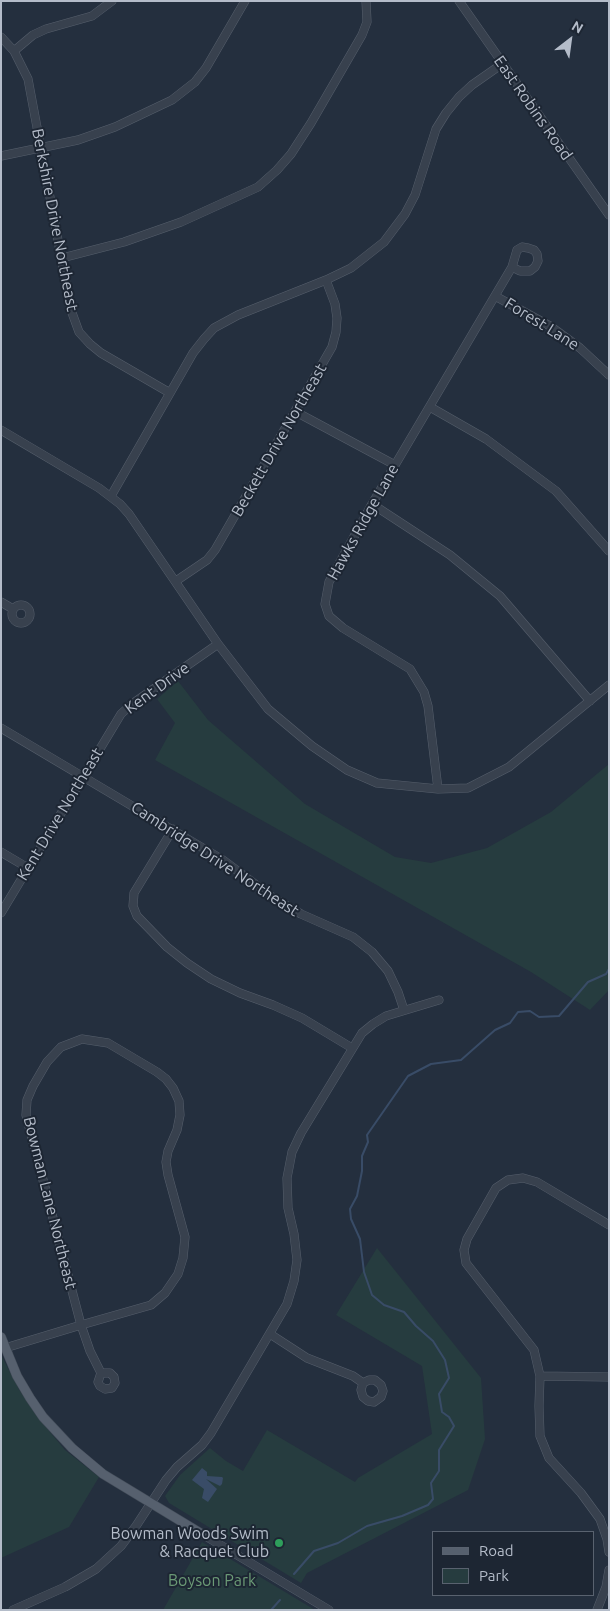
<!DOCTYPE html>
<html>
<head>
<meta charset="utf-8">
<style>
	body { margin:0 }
	#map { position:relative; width:610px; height:1611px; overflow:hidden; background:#242f3e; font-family:Ubuntu,sans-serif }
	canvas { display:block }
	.frame { position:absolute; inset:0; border:2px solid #b4bcc9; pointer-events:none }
	.legend { position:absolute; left:432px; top:1531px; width:162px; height:65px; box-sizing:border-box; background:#1d2633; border:1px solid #59626f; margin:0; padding:6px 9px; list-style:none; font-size:15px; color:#b4bcc9 }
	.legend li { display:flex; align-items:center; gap:10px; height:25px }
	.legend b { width:25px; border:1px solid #59626f }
	.north { position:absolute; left:545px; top:15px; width:50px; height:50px; -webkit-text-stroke:4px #1d2633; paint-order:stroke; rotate:30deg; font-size:14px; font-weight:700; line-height:20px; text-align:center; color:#b4bcc9 }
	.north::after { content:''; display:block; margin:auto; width:18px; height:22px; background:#b4bcc9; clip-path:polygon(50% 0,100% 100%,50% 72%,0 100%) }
</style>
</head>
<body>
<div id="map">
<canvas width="610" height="1611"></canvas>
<div class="frame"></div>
<ul class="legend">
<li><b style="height:6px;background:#56606e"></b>Road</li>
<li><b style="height:14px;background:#263c3f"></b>Park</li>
</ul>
<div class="north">N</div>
</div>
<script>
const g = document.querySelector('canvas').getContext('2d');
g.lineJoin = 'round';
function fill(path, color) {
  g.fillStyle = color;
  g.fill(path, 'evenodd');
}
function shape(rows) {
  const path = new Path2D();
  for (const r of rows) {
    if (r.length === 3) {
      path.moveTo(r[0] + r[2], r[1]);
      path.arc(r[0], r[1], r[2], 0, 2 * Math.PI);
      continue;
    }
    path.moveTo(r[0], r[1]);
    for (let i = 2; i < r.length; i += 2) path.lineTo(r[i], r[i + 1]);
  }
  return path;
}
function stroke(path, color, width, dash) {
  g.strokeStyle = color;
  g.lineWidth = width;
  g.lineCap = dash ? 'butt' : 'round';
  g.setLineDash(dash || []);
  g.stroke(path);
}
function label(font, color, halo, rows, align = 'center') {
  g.font = font + ' Ubuntu,sans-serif';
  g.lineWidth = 4;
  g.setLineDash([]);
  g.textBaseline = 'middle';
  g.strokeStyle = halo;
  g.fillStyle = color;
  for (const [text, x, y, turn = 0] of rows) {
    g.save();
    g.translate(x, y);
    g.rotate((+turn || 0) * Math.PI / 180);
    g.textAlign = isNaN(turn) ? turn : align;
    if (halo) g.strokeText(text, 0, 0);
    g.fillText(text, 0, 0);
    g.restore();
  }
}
const green = shape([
	[178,681,208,720,305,804,395,857,431,863,487,848,551,812,609,764,609,990,590,1010,531,972,155,760,175,723,157,699],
	[377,1248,481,1378,485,1439,468,1490,307,1573,301,1583,169,1503,165,1496,180,1475,210,1448,226,1461,243,1471,267,1430,355,1482,358,1478,432,1434,422,1366,336,1315],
	[1,1355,20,1391,39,1419,65,1450,99,1477,69,1527,1,1558],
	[202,1542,315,1610,163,1610]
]);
const water = shape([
	[202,1468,207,1472,207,1476,222,1477,223,1478,222,1484,220,1486,206,1479,217,1489,208,1502,202,1498,204,1489,192,1480]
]);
const stream = shape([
	[294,1574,314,1551,338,1543,367,1526,402,1516,428,1505,433,1499,431,1483,439,1471,439,1450,454,1426,449,1417,442,1412,439,1394,449,1378,445,1360,433,1341,416,1326,404,1312,384,1305,372,1295,364,1272,360,1239,351,1219,350,1209,357,1196,362,1171,362,1156,368,1142,367,1135,408,1076,431,1064,461,1060,495,1030,510,1023,518,1012,530,1011,539,1017,559,1016,588,982,606,974,609,969],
	[271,1610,280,1600]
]);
const minor = shape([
	[459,1,609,215],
	[1,37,14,51,28,79,71,310,79,332,90,344,101,353,170,393],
	[14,51,33,35,46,29,92,16,112,1],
	[1,156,78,140,115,127,172,100,195,82,206,68,245,1],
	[62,258,124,242,181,222,258,187,277,170,291,154,311,123,362,35,367,22,366,1],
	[495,296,550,326,580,348,609,375],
	[430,407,486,439,556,491,609,551],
	[296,412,395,465],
	[1,430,99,488,120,504,129,514,218,644,268,709,312,746,347,770,377,783,438,789,468,788,509,767,609,685],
	[111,496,193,353,204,339,214,328,238,315,326,280,351,268,384,242,405,214,415,195,436,129,446,113,459,97,472,85,502,64],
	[372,504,450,555,500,596,590,701],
	[176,581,207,560,215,550,332,347,336,332,337,318,335,304,326,280],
	[1,602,13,609],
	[21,614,9],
	[1,728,223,860,275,899,301,914,353,937,372,952,388,971,398,992,404,1010],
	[438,789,428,706,424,692,410,669,343,628,329,616,325,604,329,582,372,504,512,267,520,271,530,271,535,267,538,261,537,254,534,250,528,248,522,247,517,250,512,267],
	[173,829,134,893,133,906,137,916,167,947,187,963,211,979,240,993,273,1005,302,1018,352,1048],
	[1,852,28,868],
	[1,913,121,714,132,704,218,644],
	[609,1225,537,1182,523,1178,508,1180,496,1188,467,1239,464,1250,466,1263,534,1350,540,1376,539,1406,540,1436,549,1458,581,1493,600,1519,607,1539,609,1552],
	[270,1334,307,1358,353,1376,363,1383,361,1390,363,1397,368,1401,374,1402,381,1397,383,1391,381,1385,375,1380,369,1380,363,1383],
	[5,1348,81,1325,26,1115,27,1100,33,1086,47,1062,61,1047,82,1039,108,1043,157,1072,166,1079,173,1088,179,1101,180,1115,177,1130,168,1151,166,1162,168,1175,185,1237,183,1258,178,1274,165,1293,151,1305,81,1325,90,1351,101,1373,110,1373,114,1377,115,1383,112,1388,105,1389,100,1386,98,1382,101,1373],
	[540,1376,609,1377],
	[202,1534,329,1610],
	[13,1610,65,1587,96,1569,121,1546,136,1526,166,1480,177,1467,202,1445,211,1433,287,1304,294,1281,297,1260,294,1234,288,1208,287,1178,292,1152,301,1133,362,1033,373,1024,386,1016,439,1000],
	[597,1610,606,1587,609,1570]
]);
const major = shape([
	[1,1337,17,1376,30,1398,43,1417,72,1448,103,1474,202,1534]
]);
const markers = [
	[279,1543,5,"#2e9e5b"]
];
const streetNames = [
	["East Robins Road",533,108,55],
	["Berkshire Drive Northeast",55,220,79],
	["Forest Lane",542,324,32],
	["Beckett Drive Northeast",279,440,-60],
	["Hawks Ridge Lane",363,522,-61],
	["Kent Drive",157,688,-36],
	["Kent Drive Northeast",60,814,-59],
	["Cambridge Drive Northeast",215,859,33],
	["Bowman Lane Northeast",50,1203,76]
];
const poiNames = [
	["Bowman Woods Swim",269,1534],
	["& Racquet Club",269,1552]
];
const parkNames = [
	["Boyson Park",212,1581]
];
fill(green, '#263c3f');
fill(water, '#394c67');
stroke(stream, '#394c67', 2);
stroke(minor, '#565f6c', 9);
stroke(major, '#414a57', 10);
stroke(minor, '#38414e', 8);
stroke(major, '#56606e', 9);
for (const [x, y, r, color] of markers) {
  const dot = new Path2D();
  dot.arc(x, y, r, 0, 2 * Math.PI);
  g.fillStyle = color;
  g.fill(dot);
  stroke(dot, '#1d2633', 2);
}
label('16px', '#b4bcc9', '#1d2633', streetNames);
label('16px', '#b4bcc9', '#1d2633', poiNames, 'right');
label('16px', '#6b9a76', '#1d2633', parkNames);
</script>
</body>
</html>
